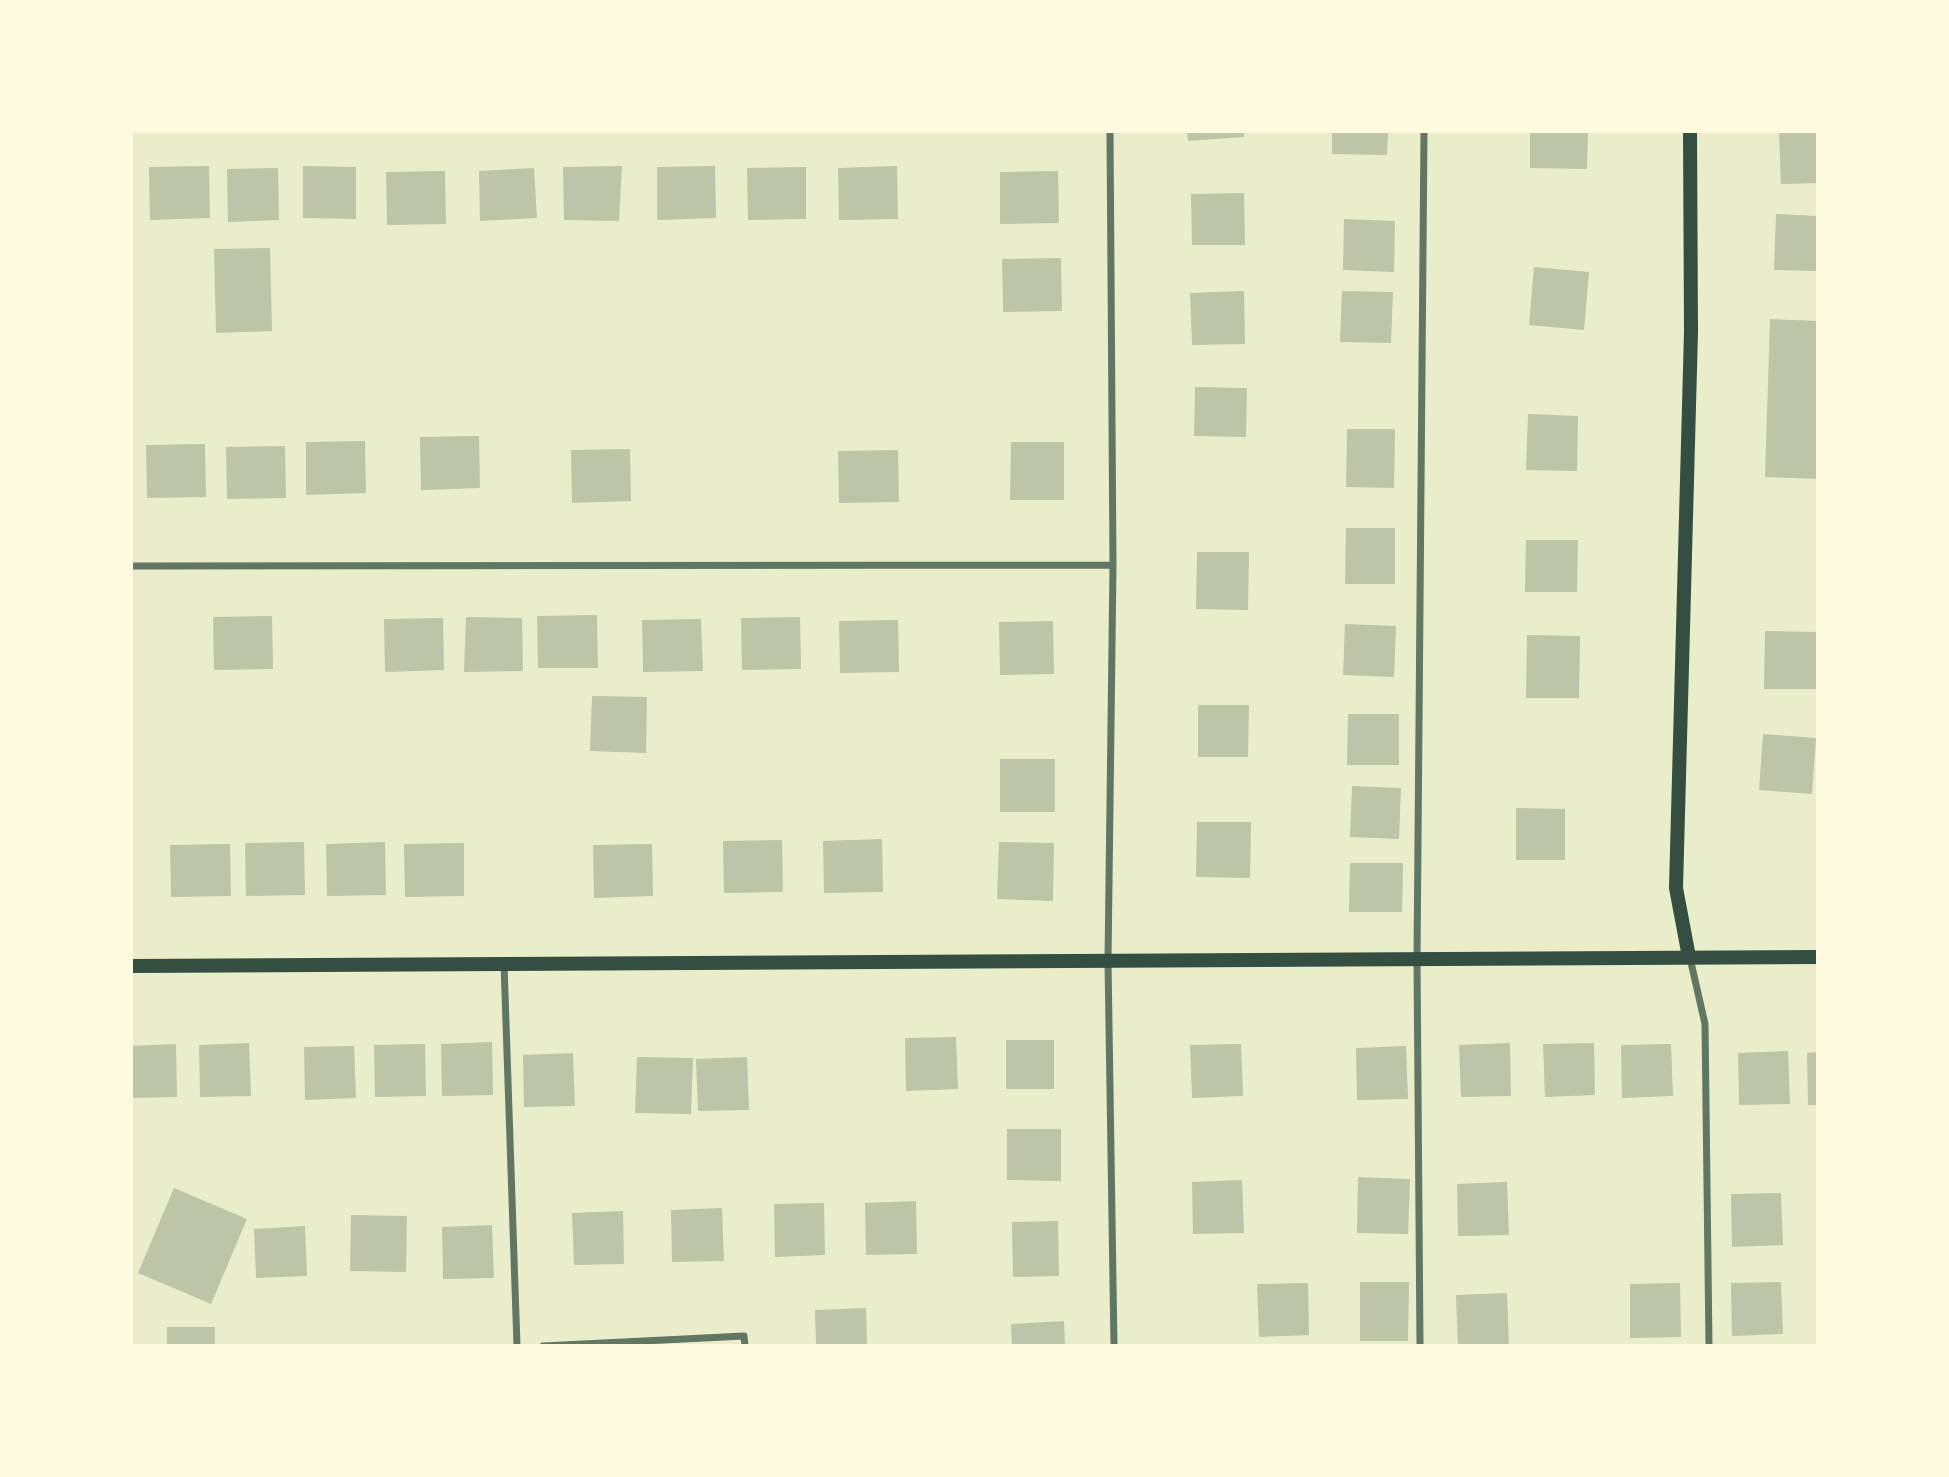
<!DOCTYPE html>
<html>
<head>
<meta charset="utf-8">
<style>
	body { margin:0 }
	#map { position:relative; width:1949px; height:1477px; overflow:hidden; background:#e9edc9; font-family:Barlow,sans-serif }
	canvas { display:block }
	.frame { position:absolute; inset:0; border:133px solid #fefae0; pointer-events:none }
</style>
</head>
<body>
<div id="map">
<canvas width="1949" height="1477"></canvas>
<div class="frame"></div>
</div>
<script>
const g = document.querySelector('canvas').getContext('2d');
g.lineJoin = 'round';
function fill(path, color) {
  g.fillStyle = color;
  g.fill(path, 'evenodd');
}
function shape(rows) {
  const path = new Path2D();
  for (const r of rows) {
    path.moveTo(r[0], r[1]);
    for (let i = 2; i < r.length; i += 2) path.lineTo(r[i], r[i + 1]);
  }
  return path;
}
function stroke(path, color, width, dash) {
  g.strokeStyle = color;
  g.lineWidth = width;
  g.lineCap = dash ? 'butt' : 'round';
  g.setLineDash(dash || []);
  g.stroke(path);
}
const building = shape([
	[1187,131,1244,131,1244,137,1188,141],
	[1332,131,1388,131,1387,155,1332,154],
	[1530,131,1588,131,1587,169,1530,168],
	[1779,131,1818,131,1818,183,1781,184],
	[209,166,210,218,150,220,149,167],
	[303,166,356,167,356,219,303,218],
	[622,166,619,221,564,220,563,167],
	[715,166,716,218,657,220,657,167],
	[897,166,898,219,839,220,838,168],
	[806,167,806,219,748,220,747,168],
	[278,168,279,220,228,222,227,169],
	[534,168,537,218,480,221,479,171],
	[445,171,446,224,387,225,386,172],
	[1058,171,1059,223,1000,224,1000,172],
	[1244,193,1245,245,1192,245,1191,194],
	[1776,214,1818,216,1818,271,1774,270],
	[1344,219,1395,221,1394,272,1343,270],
	[270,248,272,331,216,333,214,249],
	[1061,258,1062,311,1003,312,1002,259],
	[1534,267,1589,272,1584,330,1529,325],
	[1244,291,1245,344,1192,345,1190,293],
	[1342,291,1393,292,1391,343,1340,342],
	[1770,319,1818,321,1818,479,1765,477],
	[1195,387,1247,388,1246,437,1194,436],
	[1528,414,1578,416,1577,471,1526,470],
	[1347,429,1395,429,1394,488,1346,487],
	[479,436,480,488,421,490,420,437],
	[365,441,366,493,306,495,306,442],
	[1011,442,1064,442,1064,500,1010,500],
	[205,444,206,497,147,498,146,445],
	[285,446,286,498,227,499,226,447],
	[630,449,631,501,572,503,571,450],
	[898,450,899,502,839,503,838,451],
	[1346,528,1395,528,1395,584,1345,584],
	[1526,540,1578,540,1577,592,1525,592],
	[1197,552,1249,552,1248,610,1196,609],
	[597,615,598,668,538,668,537,616],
	[272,616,273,669,214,670,213,617],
	[466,617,522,618,523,671,464,672],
	[800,617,801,669,742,670,741,618],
	[443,618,444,670,385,672,384,619],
	[701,619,703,671,643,672,642,620],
	[898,620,899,672,840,673,839,621],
	[1053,621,1054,674,1000,675,999,622],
	[1345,624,1396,626,1394,677,1343,675],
	[1765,631,1818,632,1818,689,1764,689],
	[1527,635,1580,636,1579,698,1526,698],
	[592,696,647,697,646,753,590,751],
	[1198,705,1249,705,1248,757,1198,757],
	[1348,714,1399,714,1399,765,1347,765],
	[1763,734,1816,738,1812,794,1759,790],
	[1000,759,1055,759,1055,812,1000,812],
	[1352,786,1401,788,1399,839,1350,837],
	[1516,808,1565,809,1565,860,1516,860],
	[1197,822,1251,822,1250,878,1196,877],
	[882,839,883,892,824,893,823,841],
	[782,840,783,892,724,893,723,841],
	[304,842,305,895,246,896,245,843],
	[385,842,386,895,327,896,326,844],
	[999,842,1054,843,1053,901,997,899],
	[464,843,464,896,405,897,404,844],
	[230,844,231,896,171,897,170,845],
	[652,844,653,896,594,898,593,845],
	[1350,863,1403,863,1402,912,1349,912],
	[956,1037,958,1089,906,1091,905,1038],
	[1006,1040,1054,1040,1054,1089,1006,1089],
	[492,1042,493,1095,442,1096,441,1044],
	[249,1043,251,1096,200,1097,199,1045],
	[1510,1043,1511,1096,1461,1097,1459,1045],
	[1594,1043,1595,1095,1545,1097,1543,1044],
	[176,1044,177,1097,131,1098,131,1046],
	[425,1044,426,1096,375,1097,374,1045],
	[1241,1044,1243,1096,1192,1098,1190,1045],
	[1671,1044,1673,1096,1622,1098,1621,1045],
	[354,1046,356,1098,305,1100,304,1047],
	[1406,1046,1408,1099,1357,1100,1356,1048],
	[1788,1051,1790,1104,1739,1105,1738,1053],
	[1818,1052,1818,1105,1808,1105,1807,1053],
	[573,1053,575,1106,524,1107,523,1055],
	[637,1057,693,1058,691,1114,635,1113],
	[747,1057,749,1110,698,1111,696,1059],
	[1007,1129,1061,1129,1061,1181,1007,1180],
	[1358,1177,1410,1179,1408,1234,1357,1233],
	[1242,1180,1244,1233,1193,1234,1192,1182],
	[1507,1182,1509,1235,1458,1236,1457,1184],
	[174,1188,247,1219,211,1304,138,1273],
	[1781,1193,1783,1245,1732,1247,1731,1194],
	[916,1201,917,1254,866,1255,865,1203],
	[824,1203,825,1255,775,1257,774,1204],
	[722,1208,724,1261,672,1262,671,1210],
	[623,1211,624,1264,574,1265,572,1213],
	[351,1215,407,1216,406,1272,350,1271],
	[1058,1221,1059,1276,1013,1277,1012,1222],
	[492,1225,494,1278,443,1279,442,1227],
	[305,1226,307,1276,256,1278,254,1229],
	[1360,1282,1409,1282,1408,1341,1360,1341],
	[1781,1282,1783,1334,1732,1336,1731,1283],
	[1308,1283,1309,1335,1259,1337,1257,1284],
	[1680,1283,1681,1337,1630,1338,1630,1284],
	[1507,1293,1509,1346,1458,1346,1456,1295],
	[866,1308,867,1346,816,1346,815,1310],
	[1064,1321,1065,1346,1012,1346,1011,1324],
	[167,1327,215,1327,215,1346,167,1346]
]);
const minor = shape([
	[1110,131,1113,565,1108,961,1114,1346],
	[131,566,1113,565],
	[1690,958,1705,1024,1709,1346],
	[504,964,517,1346],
	[543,1346,744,1336,745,1346],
	[1420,1346,1417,959,1424,131]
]);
const secondary = shape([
	[1689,957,1676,888,1691,332,1690,131],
	[131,966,1818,957]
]);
fill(building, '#bcc5a7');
stroke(minor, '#617663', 7);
stroke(secondary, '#344e41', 14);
</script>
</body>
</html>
